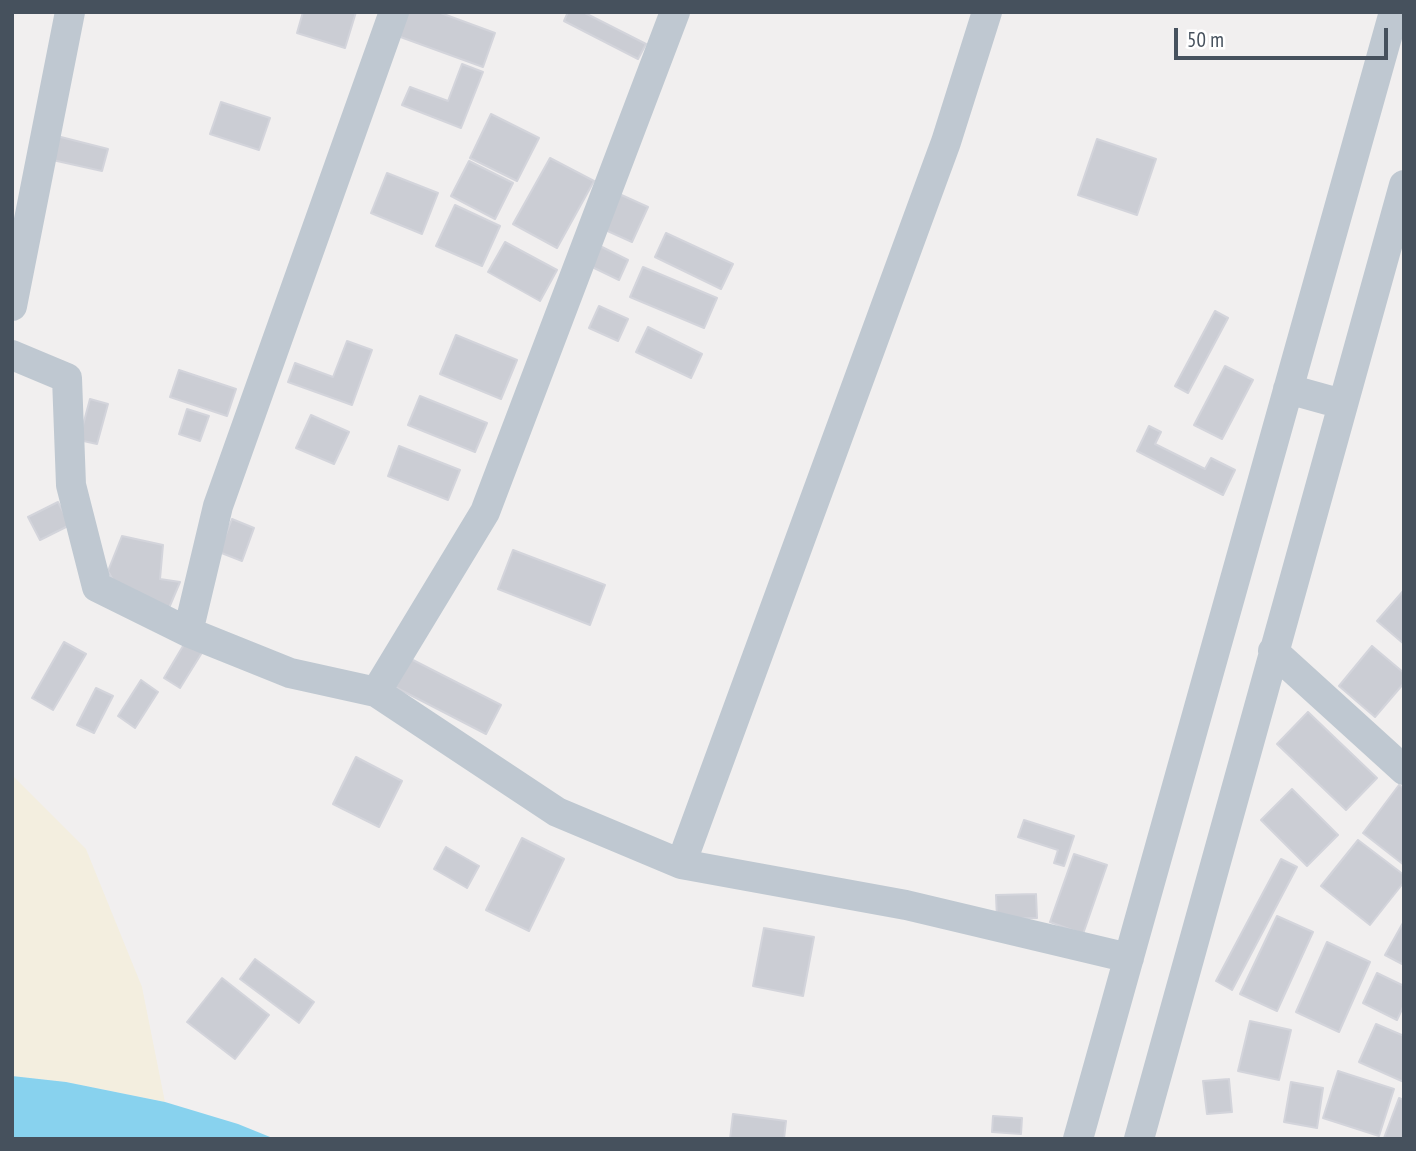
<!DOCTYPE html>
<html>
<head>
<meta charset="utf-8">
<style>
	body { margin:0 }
	#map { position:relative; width:1416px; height:1151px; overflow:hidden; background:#f1efef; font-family:"PT Sans Narrow",sans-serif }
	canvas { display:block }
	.frame { position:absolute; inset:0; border:14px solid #46515d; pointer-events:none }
	.scale { position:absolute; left:1174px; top:28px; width:214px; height:32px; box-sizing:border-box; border:4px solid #46515d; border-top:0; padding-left:9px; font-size:21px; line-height:24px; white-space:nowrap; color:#46515d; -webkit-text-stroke:5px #fff; paint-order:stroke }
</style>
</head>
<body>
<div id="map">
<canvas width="1416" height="1151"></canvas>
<div class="frame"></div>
<div class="scale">50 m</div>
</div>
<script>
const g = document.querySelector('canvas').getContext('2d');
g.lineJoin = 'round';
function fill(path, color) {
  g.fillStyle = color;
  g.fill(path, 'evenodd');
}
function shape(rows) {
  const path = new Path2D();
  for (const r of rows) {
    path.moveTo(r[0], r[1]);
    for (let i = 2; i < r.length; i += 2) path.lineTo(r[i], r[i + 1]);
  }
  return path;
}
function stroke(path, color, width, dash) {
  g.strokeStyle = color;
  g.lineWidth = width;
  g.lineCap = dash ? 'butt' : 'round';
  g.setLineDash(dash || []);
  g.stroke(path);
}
const sand = shape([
	[12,775,86,849,142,987,165,1102,66,1082,12,1076]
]);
const water = shape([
	[12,1076,66,1082,165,1102,238,1124,275,1139,12,1139]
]);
const building = shape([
	[303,12,356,12,345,48,297,33,303,12],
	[403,12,438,12,495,33,483,67,395,35,403,12],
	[568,12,583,12,646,44,638,59,564,21,568,12],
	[462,64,483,72,461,128,402,105,410,87,448,101,462,64],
	[221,102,270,118,259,150,210,134,221,102],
	[491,114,539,138,517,181,470,158,491,114],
	[53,135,108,149,102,171,48,159,53,135],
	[1097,139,1156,159,1137,215,1078,195,1097,139],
	[550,158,594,181,557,248,513,224,550,158],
	[469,161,513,183,495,219,451,196,469,161],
	[387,173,438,193,422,234,371,213,387,173],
	[617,193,648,207,632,242,601,228,617,193],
	[455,205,500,226,482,266,436,246,455,205],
	[666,233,733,264,721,289,655,257,666,233],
	[505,242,557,270,540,301,488,272,505,242],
	[598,245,628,260,619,280,588,265,598,245],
	[643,267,717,298,704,328,630,297,643,267],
	[599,306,628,319,618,341,589,328,599,306],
	[1215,311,1228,318,1188,393,1175,386,1215,311],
	[648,327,702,354,691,378,636,352,648,327],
	[456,335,517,360,501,399,440,374,456,335],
	[347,341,372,350,352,405,288,382,295,363,333,377,347,341],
	[1225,366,1253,380,1222,439,1194,425,1225,366],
	[179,370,236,389,227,416,170,397,179,370],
	[420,396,487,423,475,452,408,425,420,396],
	[90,399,108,404,97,444,79,440,90,399],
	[187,409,209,416,200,441,179,434,187,409],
	[311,415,349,432,334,464,296,448,311,415],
	[1149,426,1161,432,1155,444,1205,469,1211,458,1235,470,1223,495,1137,451,1149,426],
	[399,446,460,470,448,500,388,476,399,446],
	[58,502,70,525,40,540,28,517,58,502],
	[232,519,254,528,242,561,219,552,232,519],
	[122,536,163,545,160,579,180,582,166,615,122,596,108,571,122,536],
	[513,550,605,585,590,625,498,589,513,550],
	[1404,590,1404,644,1377,621,1404,590],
	[186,641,203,651,180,688,164,678,186,641],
	[64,642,86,654,53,710,32,698,64,642],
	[1372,646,1404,673,1404,683,1375,717,1339,686,1372,646],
	[407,657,501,705,486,734,393,686,407,657],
	[141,680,158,692,135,728,118,716,141,680],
	[96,688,113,696,94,733,77,725,96,688],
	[1308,712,1377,778,1346,810,1277,744,1308,712],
	[356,757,402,781,379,827,333,804,356,757],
	[1399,785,1404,788,1404,865,1363,833,1399,785],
	[1292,789,1338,835,1307,866,1261,820,1292,789],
	[1024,820,1074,836,1064,866,1054,863,1058,850,1018,837,1024,820],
	[522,838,564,859,529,931,486,910,522,838],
	[1358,840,1404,875,1404,882,1370,925,1321,886,1358,840],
	[446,847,479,866,467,888,434,869,446,847],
	[1074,854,1107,865,1083,934,1050,922,1074,854],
	[1281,859,1297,867,1232,990,1216,981,1281,859],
	[1036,894,1037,918,997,919,996,895,1036,894],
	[1277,916,1313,932,1277,1011,1240,994,1277,916],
	[1404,921,1404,965,1385,955,1404,921],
	[764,928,814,937,803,996,753,986,764,928],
	[1327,942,1370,962,1339,1032,1296,1012,1327,942],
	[255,959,314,1002,299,1023,240,979,255,959],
	[1377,973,1404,986,1404,1005,1397,1020,1363,1003,1377,973],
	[222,978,269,1015,235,1059,187,1022,222,978],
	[1250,1021,1291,1030,1279,1080,1238,1071,1250,1021],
	[1376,1024,1404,1036,1404,1082,1359,1062,1376,1024],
	[1338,1071,1394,1089,1379,1136,1323,1118,1338,1071],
	[1229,1079,1232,1112,1207,1114,1203,1081,1229,1079],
	[1291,1082,1323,1088,1317,1128,1284,1122,1291,1082],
	[1399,1098,1404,1100,1404,1139,1387,1139,1384,1138,1399,1098],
	[733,1114,786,1121,784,1139,730,1139,733,1114],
	[993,1116,1022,1118,1021,1134,992,1132,993,1116]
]);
const minor = shape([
	[12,306,70,12],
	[12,355,67,378,71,485,97,587,188,632,290,673,376,692,557,812,681,864,906,905,1129,958],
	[1288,389,1342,404],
	[188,632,218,506,394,12],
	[1273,651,1404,770],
	[376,692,485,512,675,12],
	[681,864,946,142,987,12],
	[1078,1139,1394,12],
	[1139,1139,1404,185]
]);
fill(sand, '#f3eedf');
fill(water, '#88d2ee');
fill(building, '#cbcdd4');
stroke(building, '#d3d4db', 2);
stroke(minor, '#bfc8d1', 30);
</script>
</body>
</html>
